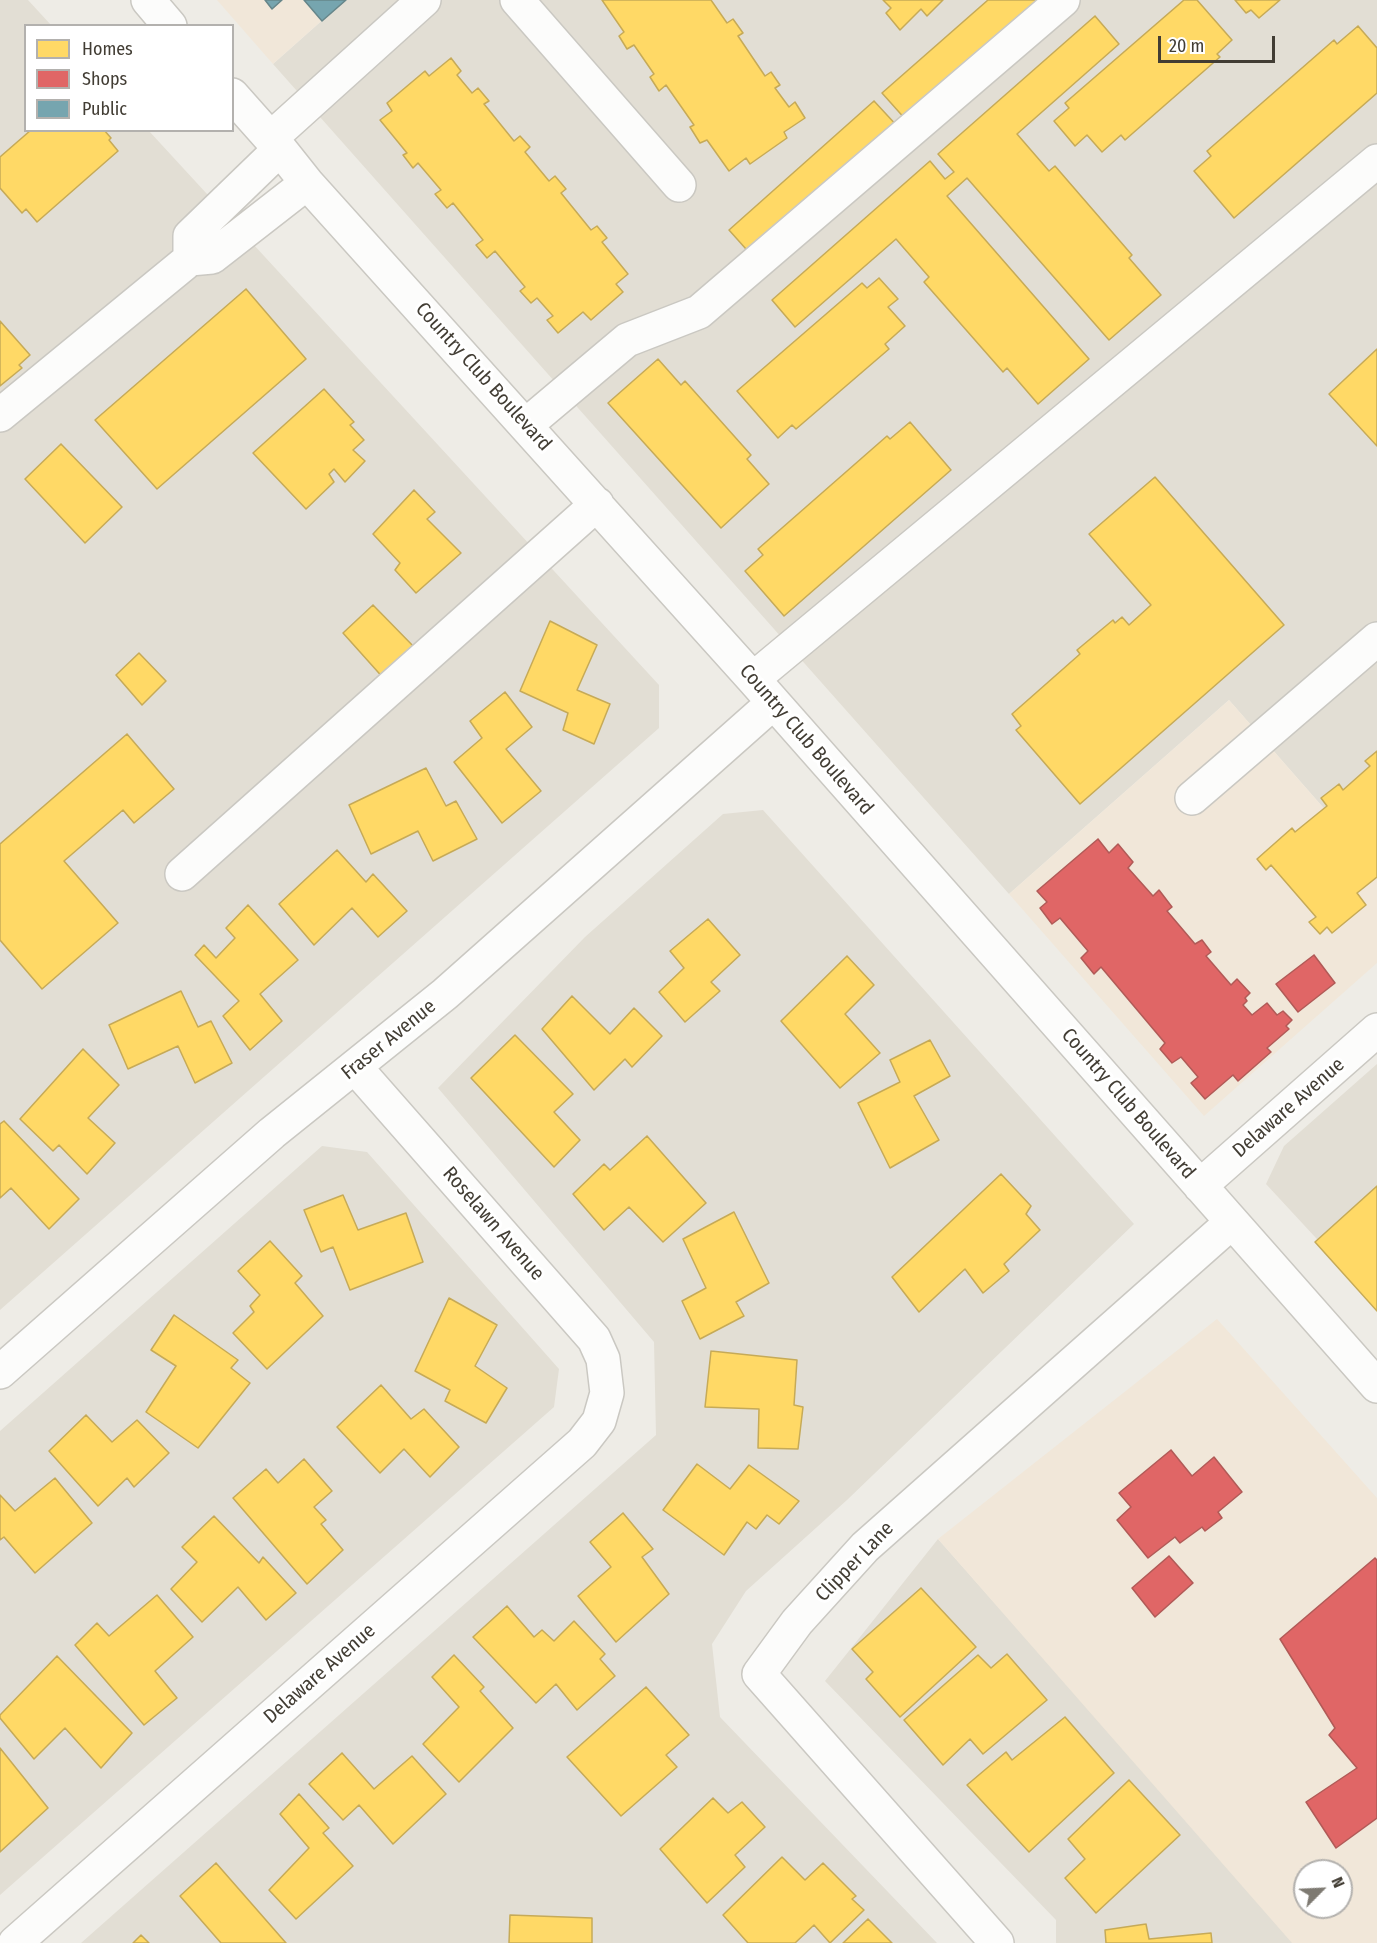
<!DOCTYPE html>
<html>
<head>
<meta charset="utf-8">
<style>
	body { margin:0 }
	#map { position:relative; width:1377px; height:1943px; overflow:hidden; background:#eeece6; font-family:"Fira Sans Condensed",sans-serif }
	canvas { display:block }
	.legend { position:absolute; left:24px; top:24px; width:210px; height:108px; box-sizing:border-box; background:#fff; border:2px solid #b3b1ae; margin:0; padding:8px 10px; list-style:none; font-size:18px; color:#423d34 }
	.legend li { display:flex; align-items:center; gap:12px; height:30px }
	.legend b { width:30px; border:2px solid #b3b1ae }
	.north { position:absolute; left:1293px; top:1859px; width:60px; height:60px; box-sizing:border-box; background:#fff; border:2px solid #b3b1ae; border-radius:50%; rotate:66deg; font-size:16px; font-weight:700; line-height:24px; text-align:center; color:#423d34 }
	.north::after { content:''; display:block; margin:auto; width:21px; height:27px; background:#7e7a72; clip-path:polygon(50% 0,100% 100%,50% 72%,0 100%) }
	.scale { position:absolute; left:1158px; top:36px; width:117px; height:27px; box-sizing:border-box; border:3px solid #423d34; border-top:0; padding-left:8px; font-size:18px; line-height:21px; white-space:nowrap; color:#423d34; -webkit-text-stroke:4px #fff; paint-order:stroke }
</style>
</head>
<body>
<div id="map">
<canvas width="1377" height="1943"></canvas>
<ul class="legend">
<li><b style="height:16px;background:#ffd966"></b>Homes</li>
<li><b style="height:16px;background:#e06666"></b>Shops</li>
<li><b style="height:16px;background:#76a5af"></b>Public</li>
</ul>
<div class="north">N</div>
<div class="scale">20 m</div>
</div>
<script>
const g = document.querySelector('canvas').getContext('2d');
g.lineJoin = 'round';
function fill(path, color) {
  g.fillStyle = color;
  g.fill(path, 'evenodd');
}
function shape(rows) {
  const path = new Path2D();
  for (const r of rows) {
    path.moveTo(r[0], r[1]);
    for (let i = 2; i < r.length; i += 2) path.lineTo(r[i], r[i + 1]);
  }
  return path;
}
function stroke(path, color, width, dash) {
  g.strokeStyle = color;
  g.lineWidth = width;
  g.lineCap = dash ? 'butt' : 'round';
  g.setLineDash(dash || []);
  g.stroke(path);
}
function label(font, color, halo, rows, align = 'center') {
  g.font = font + ' "Fira Sans Condensed",sans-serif';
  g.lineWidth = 6;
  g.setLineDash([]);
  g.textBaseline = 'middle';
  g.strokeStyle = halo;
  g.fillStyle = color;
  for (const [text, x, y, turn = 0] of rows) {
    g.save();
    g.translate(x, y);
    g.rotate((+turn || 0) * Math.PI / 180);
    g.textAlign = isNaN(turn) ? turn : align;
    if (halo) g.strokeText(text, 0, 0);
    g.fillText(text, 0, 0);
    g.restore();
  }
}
const residential = shape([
	[0,0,28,0,51,25,26,26,26,130,149,131,659,685,659,728,0,1310],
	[345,0,1377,0,1377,869,1229,700,1009,894,273,64],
	[763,810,1134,1224,847,1500,746,1591,712,1644,720,1717,937,1943,81,1943,656,1435,654,1342,438,1088,585,937,723,814],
	[1377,1064,1377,1304,1266,1184,1284,1146],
	[322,1146,367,1152,559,1369,554,1407,0,1895,0,1431],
	[938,1539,1298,1943,1056,1943,1056,1920,825,1681]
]);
const commercial = shape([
	[217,0,345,0,273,64],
	[1229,700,1377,869,1377,963,1204,1116,1009,894],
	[1217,1319,1377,1498,1377,1943,1292,1943,938,1539],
	[1305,1871,1341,1871,1341,1907,1305,1907]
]);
const homes = shape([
	[602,0,711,0,727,23,733,19,743,33,738,36,765,76,771,72,780,85,775,88,789,107,795,102,805,118,784,132,787,138,750,164,746,158,729,171,707,140,700,143,690,127,694,125,666,85,659,91,650,77,654,74,634,45,627,49,619,36,624,32,602,0],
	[883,0,943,0,927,16,921,9,900,30,886,13,891,8,883,0],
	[988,0,1046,0,907,121,882,93,988,0],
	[1184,0,1197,0,1232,40,1217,54,1220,57,1125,140,1121,135,1102,152,1087,135,1075,146,1054,121,1069,108,1065,103,1184,0],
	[1235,0,1280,0,1259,18,1251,10,1246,13,1235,0],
	[1095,16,1119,44,1017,134,1049,171,1055,166,1132,255,1129,258,1161,295,1109,340,967,178,947,196,1089,359,1038,404,1007,368,1003,372,924,282,929,277,896,239,795,327,772,300,930,161,945,179,954,172,938,154,1095,16],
	[1358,26,1377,48,1377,93,1234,218,1194,171,1211,156,1207,151,1334,40,1337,44,1358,26],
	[451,58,461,71,457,75,472,93,478,88,489,101,484,104,514,141,520,136,530,147,525,152,549,181,555,176,566,189,561,193,591,230,597,226,607,238,602,242,628,274,616,284,623,292,591,320,583,312,558,333,547,320,553,316,537,298,531,303,520,291,525,287,495,251,487,258,476,245,483,240,453,203,447,208,435,194,441,190,418,163,413,168,403,155,407,153,380,120,392,111,387,103,425,71,429,76,451,58],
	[874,101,899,128,754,258,729,230,874,101],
	[31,130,104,130,111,138,109,140,118,151,37,222,26,209,22,213,0,188,0,157,31,130],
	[879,278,898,299,888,307,905,326,885,344,889,349,796,429,792,425,778,438,737,391,862,283,867,288,879,278],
	[246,289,306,359,157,489,95,420,246,289],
	[0,321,30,355,19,365,22,368,0,386,0,321],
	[1377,349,1377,446,1329,394,1377,349],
	[658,359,681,385,685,381,751,455,747,459,769,484,721,528,608,403,658,359],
	[324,389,354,422,350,425,364,440,353,450,365,461,345,482,334,469,329,474,334,482,306,509,253,453,324,389],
	[910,422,951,470,784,616,745,571,763,555,758,549,887,436,890,439,910,422],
	[61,444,122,507,85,543,25,479,61,444],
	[1155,477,1284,625,1080,804,1016,730,1021,726,1012,714,1080,654,1077,650,1113,620,1115,623,1122,617,1129,625,1151,605,1089,534,1155,477],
	[414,490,435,512,427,519,461,553,416,593,395,570,400,563,373,534,414,490],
	[373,605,417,650,386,681,343,633,373,605],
	[550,621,597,645,577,690,610,704,594,744,563,730,568,713,520,691,550,621],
	[139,653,166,681,142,705,116,675,139,653],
	[505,692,532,727,506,749,541,791,502,823,454,762,482,738,470,721,505,692],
	[127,734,174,789,134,823,123,810,64,861,118,923,42,989,0,940,0,844,127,734],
	[1377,751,1377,877,1357,893,1366,905,1332,933,1327,927,1320,934,1309,922,1316,917,1271,865,1266,870,1257,859,1292,828,1295,832,1327,806,1321,798,1339,784,1343,790,1370,766,1365,761,1377,751],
	[426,768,446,806,456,801,477,839,433,861,418,831,371,854,349,805,426,768],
	[337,850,366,882,373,874,407,911,378,937,352,908,314,945,279,904,337,850],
	[248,905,298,960,260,994,282,1021,250,1050,223,1016,239,1001,195,955,204,945,216,958,235,938,226,928,248,905],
	[708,919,740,955,711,982,720,991,685,1022,659,992,684,968,670,951,708,919],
	[847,956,874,985,845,1014,880,1053,840,1088,781,1021,847,956],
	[181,991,198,1027,211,1021,232,1063,195,1083,178,1046,128,1069,109,1025,181,991],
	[572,996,610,1034,634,1008,662,1036,632,1067,625,1059,594,1090,542,1029,572,996],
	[515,1035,573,1094,554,1112,580,1140,554,1167,471,1078,515,1035],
	[930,1040,950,1076,914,1096,939,1140,890,1168,858,1103,900,1082,890,1060,930,1040],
	[83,1049,119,1085,88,1118,115,1143,87,1174,59,1145,53,1151,20,1119,83,1049],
	[4,1121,79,1199,49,1229,11,1188,0,1198,0,1124,4,1121],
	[647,1136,706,1203,663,1242,629,1207,604,1230,573,1194,604,1164,610,1170,647,1136],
	[1001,1174,1031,1206,1026,1214,1040,1230,1004,1264,1009,1271,983,1293,965,1269,919,1312,892,1277,1001,1174],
	[1377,1186,1377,1311,1315,1242,1377,1186],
	[343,1195,358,1230,406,1213,423,1262,350,1290,333,1247,321,1252,304,1210,343,1195],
	[734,1212,769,1283,736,1302,744,1316,700,1339,682,1301,706,1288,683,1239,734,1212],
	[270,1241,302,1276,295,1283,323,1316,267,1369,233,1333,254,1312,250,1306,260,1295,238,1271,270,1241],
	[449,1298,497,1325,475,1366,507,1388,486,1423,445,1401,450,1390,415,1371,449,1298],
	[174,1315,238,1360,231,1368,250,1383,198,1448,146,1412,176,1366,151,1350,174,1315],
	[711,1351,797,1360,794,1405,803,1407,798,1449,758,1448,759,1409,705,1407,711,1351],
	[381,1385,411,1419,424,1409,459,1447,430,1477,404,1449,380,1473,337,1427,381,1385],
	[86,1415,112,1442,137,1420,169,1453,134,1487,127,1478,98,1506,49,1451,86,1415],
	[304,1459,332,1491,314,1507,326,1520,321,1524,343,1550,307,1584,233,1498,266,1469,278,1483,304,1459],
	[697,1464,730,1489,749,1465,799,1501,779,1524,767,1515,756,1529,747,1522,724,1555,663,1510,697,1464],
	[55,1478,92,1523,35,1573,4,1537,0,1540,0,1495,15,1511,55,1478],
	[623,1513,653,1549,642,1557,669,1594,616,1642,578,1596,611,1567,590,1542,623,1513],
	[214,1516,259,1563,263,1557,296,1593,266,1620,238,1587,202,1622,171,1589,197,1562,182,1547,214,1516],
	[921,1588,976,1647,900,1717,866,1679,873,1672,852,1649,921,1588],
	[157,1595,193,1637,155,1671,177,1698,144,1725,75,1645,97,1623,109,1636,157,1595],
	[507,1606,534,1637,542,1630,554,1641,574,1621,605,1654,600,1659,615,1676,577,1710,556,1684,536,1703,473,1637,507,1606],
	[1007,1654,1047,1700,983,1754,970,1739,943,1765,904,1720,978,1655,991,1668,1007,1654],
	[454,1655,484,1687,480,1691,513,1728,459,1782,423,1744,459,1707,432,1677,454,1655],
	[57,1656,132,1733,101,1768,65,1728,34,1759,0,1718,0,1715,57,1656],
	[646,1687,689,1735,666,1755,677,1767,621,1816,567,1757,646,1687],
	[1065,1717,1114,1773,1029,1852,967,1785,1006,1752,1012,1760,1065,1717],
	[0,1748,48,1808,0,1852,0,1748],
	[342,1753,374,1789,412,1756,446,1794,393,1844,359,1805,343,1820,309,1784,342,1753],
	[1129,1780,1180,1835,1096,1913,1065,1878,1085,1859,1068,1839,1129,1780],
	[299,1794,329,1828,323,1833,353,1866,296,1919,269,1890,309,1848,280,1814,299,1794],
	[713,1798,728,1813,742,1802,765,1827,735,1855,745,1867,707,1903,660,1849,713,1798],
	[782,1857,805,1880,823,1863,856,1896,852,1899,864,1910,830,1943,814,1925,795,1943,748,1943,723,1915,782,1857],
	[216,1863,286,1943,221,1943,180,1896,216,1863],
	[510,1915,592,1918,592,1943,509,1943,510,1915],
	[868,1919,892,1943,843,1943,868,1919],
	[1146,1924,1149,1939,1211,1933,1212,1943,1106,1943,1105,1930,1146,1924],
	[141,1935,149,1943,133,1943,141,1935]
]);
const shops = shape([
	[1098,839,1109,853,1118,844,1133,862,1128,868,1153,896,1159,890,1172,907,1167,911,1195,944,1202,940,1211,952,1206,956,1231,985,1237,979,1250,993,1245,998,1247,1001,1243,1005,1252,1015,1267,1003,1277,1015,1283,1011,1292,1020,1286,1026,1289,1029,1267,1048,1271,1052,1238,1081,1233,1075,1205,1099,1191,1083,1198,1077,1181,1057,1172,1063,1160,1049,1165,1043,1101,967,1094,974,1081,958,1088,951,1060,918,1052,924,1040,908,1047,902,1037,891,1098,839],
	[1314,955,1335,983,1298,1012,1276,984,1314,955],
	[1171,1450,1192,1476,1214,1457,1242,1492,1218,1512,1222,1518,1205,1531,1202,1527,1180,1543,1175,1537,1148,1558,1117,1520,1131,1507,1119,1493,1171,1450],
	[1169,1556,1193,1583,1155,1617,1132,1588,1169,1556],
	[1375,1558,1377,1560,1377,1818,1336,1848,1306,1802,1357,1768,1329,1735,1335,1728,1280,1639,1375,1558]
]);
const public = shape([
	[265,0,282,0,272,9,265,0],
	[304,0,346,0,322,21,304,0]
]);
const minor = shape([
	[148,0,170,26],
	[517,0,679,185],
	[232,95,280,149,307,183,753,679,1377,1386],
	[271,138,424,0],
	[190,259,190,236,280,149],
	[0,415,190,259,212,257,307,183],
	[526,425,627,340,699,312,1063,0],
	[753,679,1377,161],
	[1192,798,1377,639],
	[182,874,597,504],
	[1200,1186,1377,1030],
	[0,1372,272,1133,445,994,773,703],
	[15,1943,582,1443,599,1421,607,1393,603,1359,594,1339,355,1067],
	[997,1943,759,1674,797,1622,865,1547,1232,1222]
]);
const streetNames = [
	["Country Club Boulevard",483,377,48],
	["Country Club Boulevard",806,740,49],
	["Fraser Avenue",389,1040,-39],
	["Country Club Boulevard",1128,1104,49],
	["Delaware Avenue",1289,1108,-41],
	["Roselawn Avenue",493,1224,49],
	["Clipper Lane",855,1562,-46],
	["Delaware Avenue",320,1674,-41]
];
fill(residential, '#e2ded4');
fill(commercial, '#f1e7d9');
fill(homes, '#ffd966');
stroke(homes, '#c6aa57', 1.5);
fill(shops, '#e06666');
stroke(shops, '#b15a57', 1.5);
fill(public, '#76a5af');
stroke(public, '#66868a', 1.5);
stroke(minor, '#cac8c2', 36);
stroke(minor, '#fcfcfb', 33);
label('20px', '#423d34', '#fff', streetNames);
</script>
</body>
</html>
